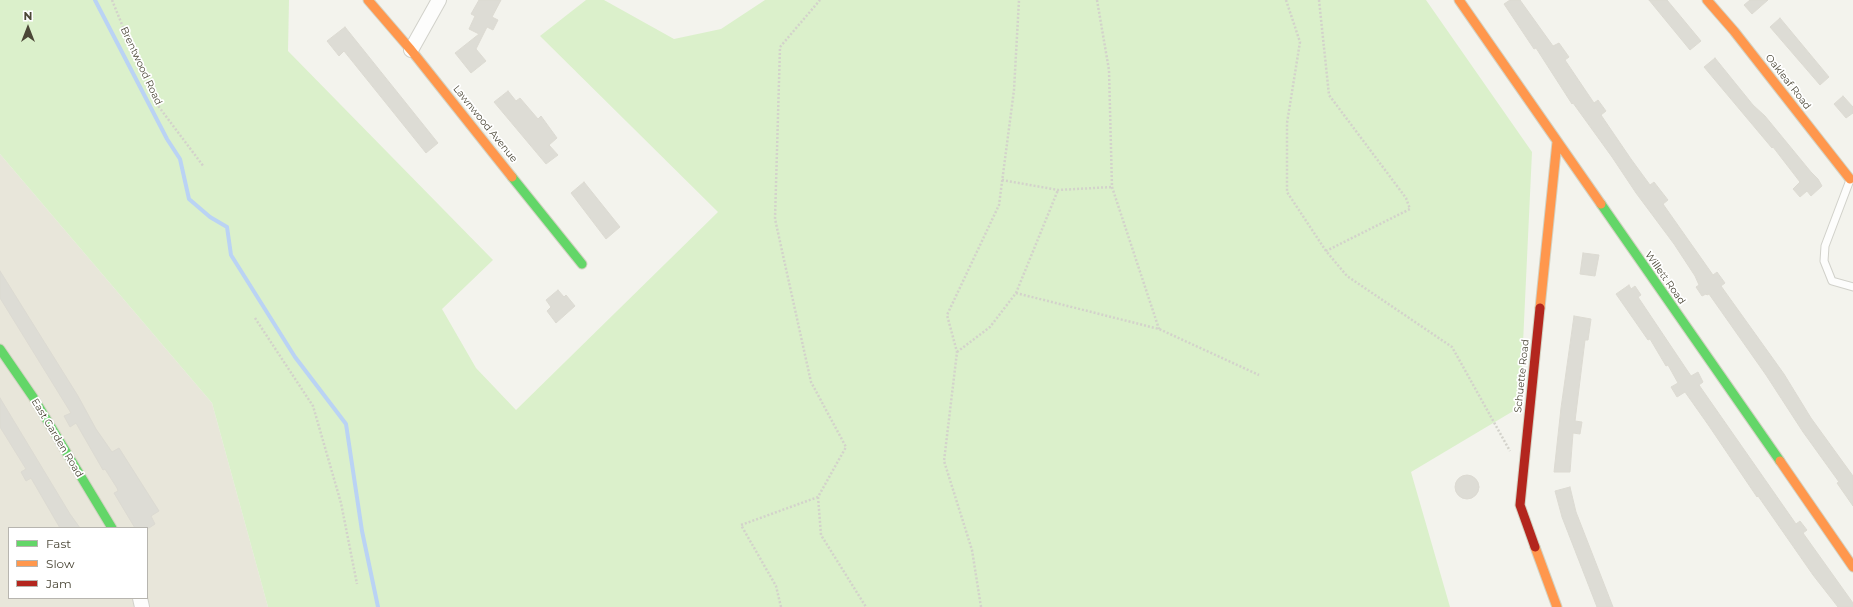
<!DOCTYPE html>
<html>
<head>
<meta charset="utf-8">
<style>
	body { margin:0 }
	#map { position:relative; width:1853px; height:607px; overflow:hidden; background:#f3f3ed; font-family:Montserrat,sans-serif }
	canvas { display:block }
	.legend { position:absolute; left:8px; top:527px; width:140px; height:72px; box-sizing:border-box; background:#fff; border:1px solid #b7b5af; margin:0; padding:5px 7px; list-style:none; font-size:12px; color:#4b4737 }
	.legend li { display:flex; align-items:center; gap:8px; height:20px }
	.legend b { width:20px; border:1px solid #b7b5af }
	.north { position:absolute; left:8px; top:8px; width:40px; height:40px; -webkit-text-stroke:3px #fff; paint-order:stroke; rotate:0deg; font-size:11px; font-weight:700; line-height:16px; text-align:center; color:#4b4737 }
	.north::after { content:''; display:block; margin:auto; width:14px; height:18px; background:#4b4737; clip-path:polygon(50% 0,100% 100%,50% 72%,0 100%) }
</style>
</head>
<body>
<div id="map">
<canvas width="1853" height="607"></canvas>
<ul class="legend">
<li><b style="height:5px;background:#63d668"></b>Fast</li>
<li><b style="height:5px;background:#ff974d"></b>Slow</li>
<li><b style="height:5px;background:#b3261e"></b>Jam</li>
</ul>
<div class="north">N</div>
</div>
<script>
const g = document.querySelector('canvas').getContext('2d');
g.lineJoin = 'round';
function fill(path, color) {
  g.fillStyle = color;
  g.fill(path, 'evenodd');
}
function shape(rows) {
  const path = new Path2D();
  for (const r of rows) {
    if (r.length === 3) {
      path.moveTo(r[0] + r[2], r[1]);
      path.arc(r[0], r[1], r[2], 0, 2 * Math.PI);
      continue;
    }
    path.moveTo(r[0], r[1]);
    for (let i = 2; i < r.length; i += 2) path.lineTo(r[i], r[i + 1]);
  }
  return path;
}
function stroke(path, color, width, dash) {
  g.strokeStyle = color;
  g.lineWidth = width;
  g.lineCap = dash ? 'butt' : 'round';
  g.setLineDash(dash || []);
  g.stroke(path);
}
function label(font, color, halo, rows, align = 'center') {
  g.font = font + ' Montserrat,sans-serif';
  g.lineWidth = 3.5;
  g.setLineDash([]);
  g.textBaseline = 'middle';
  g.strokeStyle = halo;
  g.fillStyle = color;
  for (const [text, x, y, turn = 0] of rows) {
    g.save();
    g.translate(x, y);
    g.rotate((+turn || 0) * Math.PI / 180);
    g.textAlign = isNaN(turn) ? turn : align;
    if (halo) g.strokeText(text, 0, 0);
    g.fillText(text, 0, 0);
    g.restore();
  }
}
const residential = shape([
	[0,154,212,403,268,607,0,607],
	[9,528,147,528,147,598,9,598]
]);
const green = shape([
	[0,0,289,0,288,51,493,260,442,309,476,368,516,410,718,212,540,36,586,0,604,0,674,39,721,29,765,0,1426,0,1532,152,1520,407,1411,472,1450,607,268,607,212,403,0,154]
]);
const stream = shape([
	[95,0,167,139,180,159,189,199,210,217,227,227,231,255,295,357,346,424,362,531,378,607]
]);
const building = shape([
	[479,0,501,0,492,17,498,20,493,30,487,27,476,49,486,61,471,73,455,53,479,34,469,29,475,16,471,14,479,0],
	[1510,0,1520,0,1553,46,1559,43,1569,57,1565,60,1594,103,1598,100,1606,111,1601,115,1631,159,1650,185,1654,182,1668,200,1663,204,1713,275,1717,272,1725,283,1721,286,1784,374,1811,418,1853,476,1853,506,1837,483,1839,482,1803,432,1766,375,1709,294,1707,295,1706,294,1702,296,1696,287,1699,285,1695,276,1674,244,1636,193,1612,157,1573,103,1572,104,1536,48,1534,49,1504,4,1510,0],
	[1649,0,1667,0,1701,41,1690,50,1649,0],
	[1750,0,1768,0,1752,14,1744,5,1750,0],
	[1780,18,1829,77,1820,85,1770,27,1780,18],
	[345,27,438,143,426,153,344,51,339,56,327,41,345,27],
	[1715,58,1753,105,1765,116,1811,172,1818,179,1822,186,1811,196,1807,191,1800,197,1793,189,1800,182,1773,147,1772,148,1704,67,1715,58],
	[508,91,516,101,520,98,538,119,541,116,557,138,549,145,558,155,546,164,494,102,508,91],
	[1843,96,1853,107,1853,113,1846,118,1834,104,1843,96],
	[584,182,620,227,606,239,571,193,584,182],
	[1583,253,1599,255,1595,276,1580,274,1583,253],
	[0,271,78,396,96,429,112,452,119,448,159,511,151,516,155,524,149,528,135,528,114,493,118,491,117,488,105,469,103,470,76,423,70,427,64,416,71,413,0,298,0,271],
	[1629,285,1631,289,1635,286,1641,295,1638,297,1691,376,1698,372,1703,382,1699,385,1796,524,1800,521,1807,530,1803,533,1853,603,1853,607,1838,607,1813,575,1758,496,1757,497,1709,426,1685,392,1677,397,1671,387,1678,383,1668,365,1666,366,1650,339,1648,340,1616,294,1629,285],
	[558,290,564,297,566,295,575,306,556,323,547,311,551,307,546,300,558,290],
	[1574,316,1591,319,1588,340,1585,340,1575,421,1582,422,1580,434,1573,433,1570,472,1554,472,1561,408,1574,316],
	[0,398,70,514,80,528,60,528,31,478,26,481,21,472,26,469,0,427,0,398],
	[1467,487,12],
	[1570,487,1576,512,1613,607,1597,607,1562,517,1555,491,1570,487]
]);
const path = shape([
	[112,0,140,69,159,107,204,167],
	[1097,0,1109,70,1112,187,1159,329],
	[1286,0,1300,42,1287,123,1287,192,1326,251,1347,276,1452,347,1510,451],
	[1319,0,1329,95,1406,198,1410,209,1326,251],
	[1002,180,1058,190,1112,187],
	[1016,293,1159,329,1259,375],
	[255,318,313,406,341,503,357,584],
	[957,352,990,327,1016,293,1058,190],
	[818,497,821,535,866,607],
	[781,607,776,586,741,525,818,497,846,447,811,382,775,219,780,47,820,0],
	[981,607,972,550,944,461,957,352,947,315,999,205,1014,90,1019,0]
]);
const lane = shape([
	[1850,180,1825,246,1824,261,1832,281,1853,287]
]);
const street = shape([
	[411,50,439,0],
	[140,598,142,607]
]);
const fast = shape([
	[512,177,582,264],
	[1601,204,1780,461],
	[0,349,33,397,112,528]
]);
const slow = shape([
	[368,0,411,50,512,177],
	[1459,0,1601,204],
	[1707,0,1734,31,1850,179],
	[1540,308,1557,142],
	[1780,461,1853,567],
	[1535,547,1557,607]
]);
const jam = shape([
	[1535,547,1520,505,1540,308]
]);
const streetNames = [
	["Brentwood Road",141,66,65],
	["Oakleaf Road",1788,82,52],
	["Lawnwood Avenue",485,124,51],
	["Willett Road",1665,278,55],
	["Schuette Road",1522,376,-84],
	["East Garden Road",57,438,59]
];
fill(residential, '#e8e6da');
fill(green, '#dbf0cb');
stroke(stream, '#bad3f4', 4);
fill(building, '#dddcd5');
stroke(building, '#dcdad2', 1);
stroke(lane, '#d1d1ca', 9);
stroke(street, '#d1d1ca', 16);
stroke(fast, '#d3d2c3', 11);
stroke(slow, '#d3d2c3', 11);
stroke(jam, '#d3d2c3', 11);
stroke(path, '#d3d2cb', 2.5, [2, 2]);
stroke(lane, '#fdfdfc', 7);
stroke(street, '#fdfdfc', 14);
stroke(fast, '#63d668', 9);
stroke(slow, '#ff974d', 9);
stroke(jam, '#b3261e', 9);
label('10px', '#4b4737', '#fff', streetNames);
</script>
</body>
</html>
